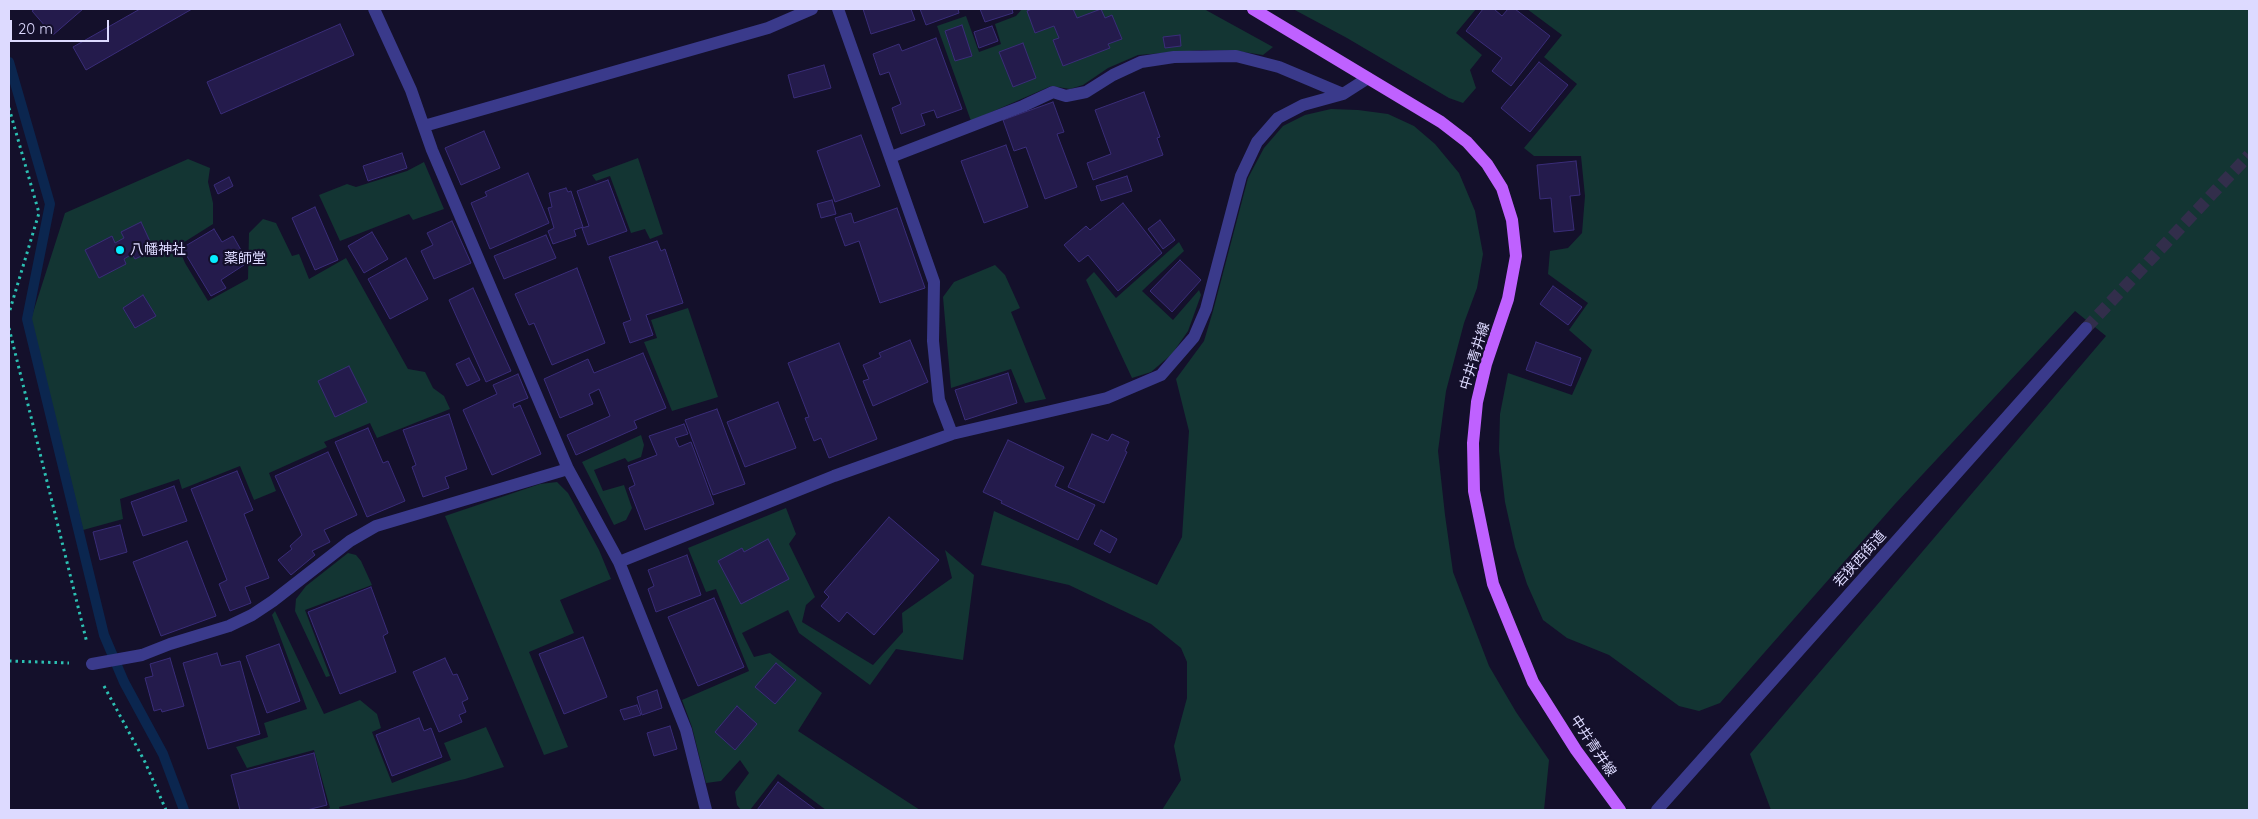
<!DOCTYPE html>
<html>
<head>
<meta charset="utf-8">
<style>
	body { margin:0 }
	#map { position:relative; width:2258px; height:819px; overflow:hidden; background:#14102b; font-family:Quicksand,sans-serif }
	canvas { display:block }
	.frame { position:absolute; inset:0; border:10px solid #dddaff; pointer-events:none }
	.scale { position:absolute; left:10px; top:20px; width:99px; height:22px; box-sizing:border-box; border:2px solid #dddaff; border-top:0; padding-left:6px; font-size:15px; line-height:18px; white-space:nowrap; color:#dddaff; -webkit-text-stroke:4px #14102b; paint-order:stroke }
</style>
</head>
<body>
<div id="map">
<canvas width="2258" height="819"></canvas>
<div class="frame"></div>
<div class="scale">20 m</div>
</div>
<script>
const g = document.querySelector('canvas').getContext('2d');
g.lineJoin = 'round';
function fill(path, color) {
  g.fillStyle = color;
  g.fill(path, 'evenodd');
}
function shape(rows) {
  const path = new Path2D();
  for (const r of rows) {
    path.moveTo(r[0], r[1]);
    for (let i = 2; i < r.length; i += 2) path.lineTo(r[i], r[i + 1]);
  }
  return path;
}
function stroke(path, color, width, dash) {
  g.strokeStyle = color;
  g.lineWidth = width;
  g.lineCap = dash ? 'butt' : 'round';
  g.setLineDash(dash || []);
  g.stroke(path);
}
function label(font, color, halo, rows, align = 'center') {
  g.font = font + ' Quicksand,"Noto Sans JP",sans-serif';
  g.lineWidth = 4.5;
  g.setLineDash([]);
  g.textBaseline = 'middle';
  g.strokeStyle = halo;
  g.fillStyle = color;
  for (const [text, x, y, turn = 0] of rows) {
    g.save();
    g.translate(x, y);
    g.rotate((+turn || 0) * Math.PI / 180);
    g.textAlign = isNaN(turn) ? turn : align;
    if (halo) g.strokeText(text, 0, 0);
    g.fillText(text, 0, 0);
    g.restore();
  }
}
const green = shape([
	[1022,9,1204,9,1273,47,1263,55,1237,51,1202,50,1138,55,1108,68,1083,85,1070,89,1051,86,971,121,937,26,966,16,979,52,1001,44,995,24,1016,16],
	[1293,9,1476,9,1456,33,1482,55,1470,70,1476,88,1463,103,1449,98,1347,38],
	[1527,9,2249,9,2249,810,1771,810,1750,754,2106,336,2075,311,1895,504,1720,703,1699,711,1679,706,1609,655,1567,638,1543,620,1527,584,1515,547,1505,502,1499,451,1500,414,1508,373,1572,395,1592,350,1569,330,1588,303,1548,274,1550,251,1568,248,1582,233,1585,196,1581,156,1534,156,1524,148,1577,84,1544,57,1562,35],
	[1331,109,1358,110,1388,114,1414,126,1435,144,1459,173,1475,211,1483,254,1477,288,1464,323,1446,391,1438,451,1445,515,1453,572,1489,666,1516,712,1549,760,1544,810,1162,810,1181,780,1174,746,1187,698,1187,662,1181,648,1151,624,1069,585,981,565,994,511,1157,585,1182,537,1189,431,1176,379,1204,341,1213,311,1248,178,1264,148,1283,126,1305,115],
	[638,158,663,234,650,239,645,229,631,233,610,176,596,181,592,175],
	[188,159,210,168,208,182,213,203,213,224,178,246,185,263,208,301,248,279,249,233,263,219,276,223,292,256,299,254,309,279,346,258,408,369,425,372,433,388,444,396,450,409,377,438,370,423,324,442,327,447,269,473,276,491,254,500,240,466,182,489,179,479,120,499,123,519,83,530,31,319,65,213],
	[424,162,444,209,413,220,409,214,340,241,319,195,347,184,356,187,407,171],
	[1179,242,1184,251,1142,291,1173,320,1199,290,1201,295,1188,331,1172,354,1151,372,1132,378,1086,280,1094,272,1116,298],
	[995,265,1005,275,1020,308,1011,312,1046,399,1025,403,1011,369,951,388,943,297,954,282],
	[688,308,718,397,672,411,644,342,657,338,651,320],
	[641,435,644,445,641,457,628,462,625,458,594,470,603,491,624,485,632,508,626,520,614,525,582,462],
	[557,482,568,493,599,550,611,579,560,600,574,633,529,652,568,747,544,755,445,516,540,484],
	[786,508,796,534,789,544,815,597,806,605,802,622,873,665,903,632,902,613,952,578,945,550,974,575,963,660,896,649,870,685,799,633,788,610,742,633,754,657,770,653,822,693,798,731,920,810,826,810,778,774,750,810,741,810,737,805,735,792,749,773,740,760,721,781,706,783,692,727,682,700,749,671,716,589,706,592,688,548],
	[348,553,356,555,361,561,372,585,305,610,330,676,326,677,295,611,296,599,306,586],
	[275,611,324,714,360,700,377,714,381,728,372,732,392,783,451,760,444,743,486,727,504,767,465,779,339,807,340,810,324,810,330,808,314,750,247,768,236,747,268,737,264,723,307,709,272,615]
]);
const stream = shape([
	[9,62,50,204,27,319,104,635,124,682,163,754,184,810]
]);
const building = shape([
	[35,9,83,9,53,35,32,11,35,9],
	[140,9,192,9,86,70,73,47,140,9],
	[863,9,911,9,915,20,871,34,863,9],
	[920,9,958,9,959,13,926,25,920,9],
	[980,9,1012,9,1013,13,985,22,980,9],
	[1032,9,1073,9,1077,18,1101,9,1105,18,1112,15,1122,39,1108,44,1110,48,1063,66,1053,40,1059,38,1054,26,1035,33,1027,11,1032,9],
	[1483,9,1494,9,1502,16,1508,9,1515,9,1550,36,1511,86,1492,71,1502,58,1466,31,1483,9],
	[340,24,354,55,221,114,207,82,340,24],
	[962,25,972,56,955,61,945,31,962,25],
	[992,26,998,41,979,48,974,32,992,26],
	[1180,35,1181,46,1165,48,1163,37,1180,35],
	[936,38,962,109,937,118,934,110,921,114,925,125,901,134,892,108,901,104,889,72,880,75,873,54,899,44,902,51,936,38],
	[1023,43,1036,78,1013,87,999,52,1023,43],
	[1539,62,1568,85,1530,132,1501,108,1539,62],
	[824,65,831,88,794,98,788,75,824,65],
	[1144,92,1160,137,1157,138,1163,155,1093,180,1087,163,1111,154,1095,110,1144,92],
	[1053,102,1064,132,1057,134,1077,187,1045,199,1026,147,1014,151,1003,120,1053,102],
	[484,131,500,168,461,185,445,148,484,131],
	[861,135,880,186,835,202,817,151,861,135],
	[1006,145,1028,207,984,223,961,161,1006,145],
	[402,153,407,168,368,181,363,166,402,153],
	[1576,161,1580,195,1570,196,1574,230,1554,232,1551,198,1540,199,1537,165,1576,161],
	[528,173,549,223,490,249,471,203,487,196,485,192,528,173],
	[1127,176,1132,191,1101,201,1096,186,1127,176],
	[229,177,233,186,218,194,214,185,229,177],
	[608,180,627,231,588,245,582,228,589,226,577,191,608,180],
	[566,188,568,192,571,191,583,227,574,230,576,236,553,244,548,231,554,228,548,208,552,207,549,193,566,188],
	[832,200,836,214,821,218,817,204,832,200],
	[1123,203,1162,253,1118,291,1088,255,1079,262,1064,245,1086,226,1090,230,1123,203],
	[315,207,338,260,315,270,292,218,315,207],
	[897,208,925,288,880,303,859,241,845,246,835,218,851,213,854,223,897,208],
	[1160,220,1175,240,1163,249,1148,229,1160,220],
	[452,221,471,263,434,279,421,251,433,245,427,233,452,221],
	[141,222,154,250,135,259,132,254,124,259,126,264,99,278,85,250,112,236,115,243,124,238,121,232,141,222],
	[214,229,222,242,233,236,241,250,237,252,244,265,221,280,226,288,211,296,182,248,214,229],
	[372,232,388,259,364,273,348,246,372,232],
	[546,235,556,258,504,279,494,256,546,235],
	[657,241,661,251,665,249,683,303,646,315,653,335,630,343,623,323,631,320,609,257,657,241],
	[406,258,428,299,390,319,368,279,406,258],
	[1180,260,1201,280,1172,312,1150,291,1180,260],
	[577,268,605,343,552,365,534,323,529,325,515,294,577,268],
	[1553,286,1582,307,1568,325,1540,304,1553,286],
	[473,288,511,371,486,382,449,300,473,288],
	[143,295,156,316,135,328,123,308,143,295],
	[910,340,928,382,873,406,863,381,869,379,863,365,881,357,879,353,910,340],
	[1536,342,1581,358,1571,386,1526,370,1536,342],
	[839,343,877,439,829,458,821,438,814,441,805,418,809,417,788,363,839,343],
	[643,353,666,408,634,421,637,428,576,455,567,435,610,416,599,389,589,394,593,404,560,418,544,379,588,359,594,373,643,353],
	[469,358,480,380,467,386,456,364,469,358],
	[349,366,367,402,335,417,318,381,349,366],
	[1008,373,1017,403,965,420,955,390,1008,373],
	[518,374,528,398,513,404,514,408,520,405,541,454,492,475,463,410,497,394,493,385,518,374],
	[778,402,796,448,745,467,727,422,778,402],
	[717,409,745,484,713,495,685,420,717,409],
	[449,414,467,469,445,477,449,488,423,497,412,467,416,465,403,430,449,414],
	[684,424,688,434,675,438,679,447,691,442,714,504,645,530,629,488,635,485,628,466,657,455,649,436,684,424],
	[368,428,383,463,388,461,405,501,367,517,335,442,368,428],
	[1092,434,1108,441,1112,434,1129,442,1125,451,1127,452,1104,503,1068,487,1092,434],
	[1008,440,1064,467,1055,486,1095,505,1078,540,1001,503,1002,501,983,492,1008,440],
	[328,452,357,515,324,530,330,542,312,551,315,555,291,575,278,560,292,549,290,546,302,535,275,476,328,452],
	[237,471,253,510,244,514,269,578,245,587,251,603,230,611,219,584,227,580,191,489,237,471],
	[174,486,187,521,143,536,131,502,174,486],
	[889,517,939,560,874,635,847,612,839,622,821,606,829,597,824,592,889,517],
	[120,525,127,552,100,560,93,532,120,525],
	[1101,530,1117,539,1110,553,1094,544,1101,530],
	[768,539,789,579,741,604,718,561,742,548,744,552,768,539],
	[187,541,216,616,161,636,133,562,187,541],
	[687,555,701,595,656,612,648,589,654,586,648,570,687,555],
	[371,587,388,633,383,636,396,672,340,694,308,612,371,587],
	[714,598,744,667,698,686,668,617,714,598],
	[583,637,607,697,564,714,539,654,583,637],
	[279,644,300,701,267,713,246,656,279,644],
	[217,653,221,666,240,661,260,734,208,749,183,663,217,653],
	[170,658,184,706,162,712,161,709,154,711,145,678,153,676,150,664,170,658],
	[445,658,453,675,457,674,468,699,462,702,466,712,459,715,462,722,439,732,413,672,445,658],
	[776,663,796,680,775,704,755,687,776,663],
	[657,690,662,708,642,715,637,697,657,690],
	[637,705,641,715,624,720,620,710,637,705],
	[737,706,757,724,735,750,715,732,737,706],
	[419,718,424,731,431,728,442,757,392,776,376,735,419,718],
	[670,726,677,749,654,756,647,733,670,726],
	[314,753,327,805,307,810,240,810,231,775,314,753],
	[778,782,816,810,757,810,778,782]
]);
const minorTunnel = shape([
	[2086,328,2249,155]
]);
const path = shape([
	[9,108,39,213,9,313],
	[9,328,87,643],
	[9,661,69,663],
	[104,686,145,762,166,810]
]);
const minor = shape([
	[374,9,411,90,432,150,568,469,619,562,834,476,952,434,1107,398,1161,375,1194,337,1206,309,1241,176,1257,142,1278,118,1303,105,1343,94,1368,78],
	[838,9,934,282,933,341,939,400,952,434],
	[424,126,768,28,812,9],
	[891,157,1023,106,1053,92,1066,96,1086,92,1113,75,1141,62,1174,57,1236,56,1279,67,1343,94],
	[619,562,686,730,706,810],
	[92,664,142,655,170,644,229,626,252,615,273,601,350,541,376,526,568,469],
	[1657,810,2086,328]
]);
const major = shape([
	[1253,9,1441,122,1467,142,1487,164,1502,188,1512,220,1516,256,1508,299,1486,364,1477,402,1473,443,1474,491,1493,584,1533,682,1576,750,1620,810]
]);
const markers = [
	[120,250,5,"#06edff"],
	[214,259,5,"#06edff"]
];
const poiNames = [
	["八幡神社",130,250],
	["薬師堂",224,259]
];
const streetNames = [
	["中井青井線",1475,356,-73],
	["若狭西街道",1860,559,-48],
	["中井青井線",1593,746,56]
];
fill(green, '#133533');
stroke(stream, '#0b264f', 10);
fill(building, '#241b4c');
stroke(building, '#3a2d79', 1);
stroke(minorTunnel, '#322e4b', 12, [12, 6]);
stroke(path, '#2cc0b3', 3, [2.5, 4]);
stroke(minor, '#3a3a8b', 12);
stroke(major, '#bf61ff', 12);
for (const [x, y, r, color] of markers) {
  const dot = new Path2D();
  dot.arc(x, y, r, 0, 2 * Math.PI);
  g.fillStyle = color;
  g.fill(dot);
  stroke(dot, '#14102b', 2);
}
label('14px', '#dddaff', '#14102b', poiNames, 'left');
label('14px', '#dddaff', '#14102b', streetNames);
</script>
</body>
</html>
